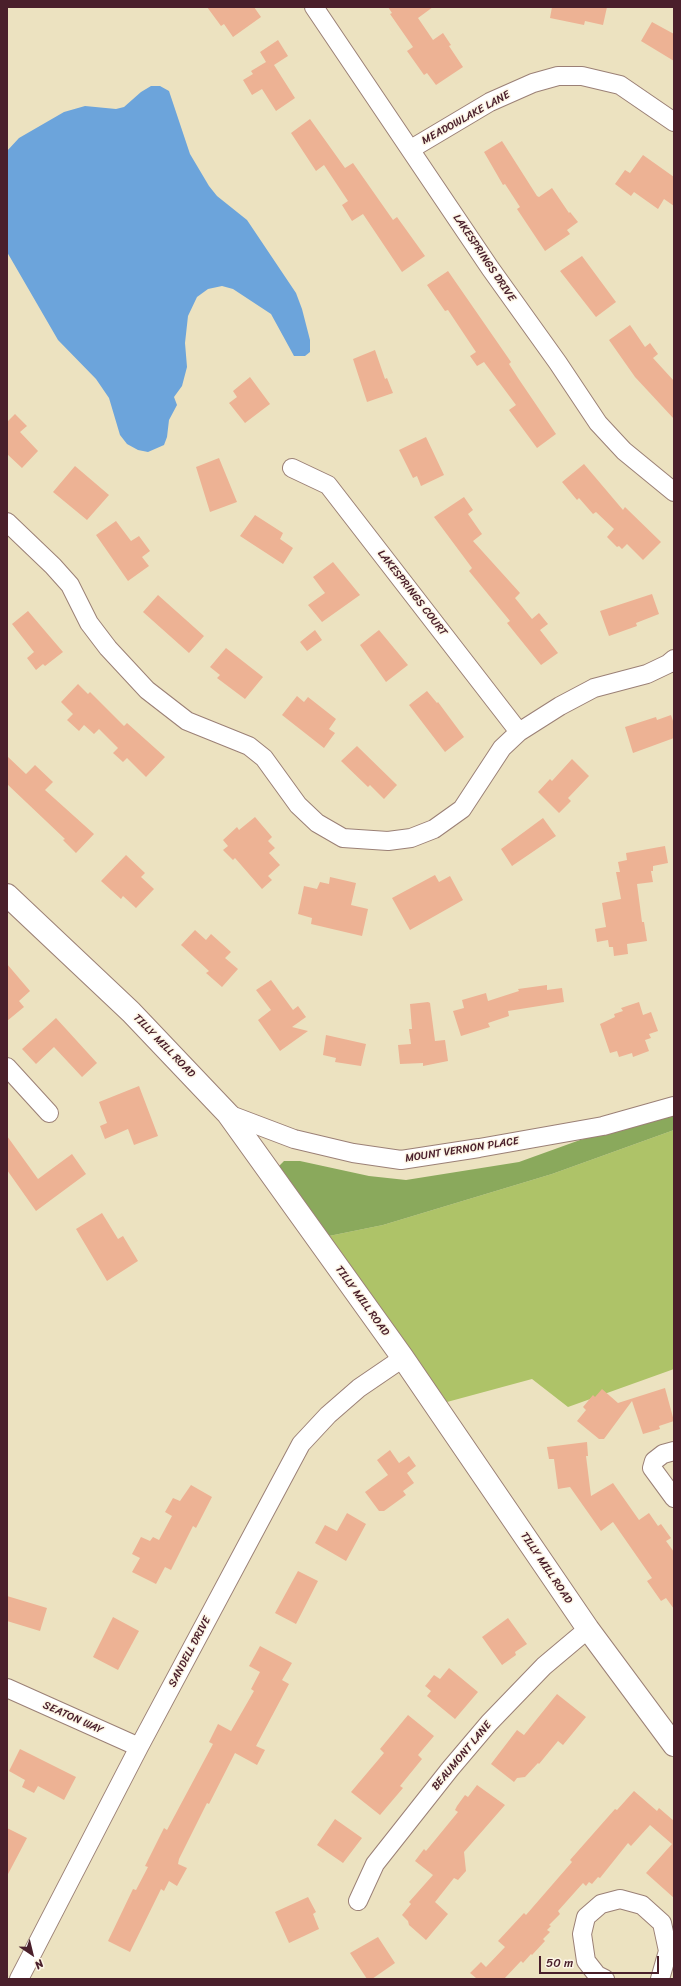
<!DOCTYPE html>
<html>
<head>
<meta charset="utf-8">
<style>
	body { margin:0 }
	#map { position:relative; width:681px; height:1986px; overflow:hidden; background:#ece2c0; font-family:Sriracha,sans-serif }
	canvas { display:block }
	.frame { position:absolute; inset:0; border:8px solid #4a1f2b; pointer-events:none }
	.north { position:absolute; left:12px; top:1934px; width:40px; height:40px; -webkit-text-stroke:3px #fcf5e5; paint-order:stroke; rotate:145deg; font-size:11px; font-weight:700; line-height:16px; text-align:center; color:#4a1f2b }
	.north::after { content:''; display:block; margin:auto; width:14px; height:18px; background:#4a1f2b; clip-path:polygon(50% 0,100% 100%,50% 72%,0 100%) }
	.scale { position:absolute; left:539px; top:1956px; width:120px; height:18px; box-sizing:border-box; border:2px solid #4a1f2b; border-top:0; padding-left:5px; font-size:12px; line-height:14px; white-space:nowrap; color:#4a1f2b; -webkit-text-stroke:3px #fcf5e5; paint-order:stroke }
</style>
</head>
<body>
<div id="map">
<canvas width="681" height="1986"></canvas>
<div class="frame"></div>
<div class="north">N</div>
<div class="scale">50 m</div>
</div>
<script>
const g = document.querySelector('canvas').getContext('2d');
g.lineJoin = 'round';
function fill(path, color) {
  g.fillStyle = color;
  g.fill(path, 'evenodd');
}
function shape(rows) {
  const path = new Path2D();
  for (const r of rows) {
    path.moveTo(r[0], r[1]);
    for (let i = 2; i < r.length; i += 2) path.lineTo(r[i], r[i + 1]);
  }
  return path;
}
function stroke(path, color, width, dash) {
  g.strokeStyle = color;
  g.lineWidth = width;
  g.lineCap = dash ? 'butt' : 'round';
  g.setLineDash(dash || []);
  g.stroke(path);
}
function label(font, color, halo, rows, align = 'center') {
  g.font = font + ' Sriracha,sans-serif';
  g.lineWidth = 3;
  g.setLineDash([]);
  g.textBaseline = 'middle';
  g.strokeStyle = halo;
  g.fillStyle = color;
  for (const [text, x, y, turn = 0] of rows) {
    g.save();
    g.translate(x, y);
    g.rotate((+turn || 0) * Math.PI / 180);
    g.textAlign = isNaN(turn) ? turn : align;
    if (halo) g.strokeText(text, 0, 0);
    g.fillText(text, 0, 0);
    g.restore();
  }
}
const green = shape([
	[674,1130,674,1369,568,1407,532,1379,447,1402,329,1236,383,1225,552,1174]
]);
const forest = shape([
	[674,1113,674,1130,552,1174,383,1225,329,1236,277,1168,284,1161,300,1161,369,1176,406,1180,519,1162,580,1140]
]);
const water = shape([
	[151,86,160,86,169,91,190,154,209,186,217,196,247,220,296,293,302,309,310,340,310,352,305,356,294,356,271,314,233,289,222,286,208,289,197,297,188,316,185,343,187,367,182,386,174,397,177,405,169,420,167,437,164,445,148,452,138,450,127,444,120,435,109,398,96,379,58,340,7,252,7,151,19,138,64,112,85,106,116,109,124,107,141,92]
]);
const building = shape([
	[207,7,254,7,261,17,233,37,224,24,221,26],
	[388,7,433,7,418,18,433,40,443,33,451,45,449,46,463,67,436,85,427,73,424,75,407,51,413,47,390,14,392,13],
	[552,7,607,7,603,25,585,21,584,25,550,18],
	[652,22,674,34,674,61,641,41],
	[278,40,288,56,274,65,295,98,276,111,262,89,252,95,243,80,253,74,251,71,266,62,260,52],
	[310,119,345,168,353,163,393,220,397,217,425,256,402,272,363,214,352,221,342,205,348,201,324,165,316,171,291,133],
	[502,141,537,196,539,197,552,188,569,213,570,212,578,222,567,230,570,234,545,251,517,209,520,207,505,184,503,185,484,152],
	[643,155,674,177,674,206,664,199,658,209,634,192,631,196,615,184,625,170,630,173],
	[582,256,616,302,596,317,560,271],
	[448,271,511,362,509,364,518,378,556,434,537,448,509,410,516,405,484,362,477,366,470,356,476,352,448,310,445,311,427,285],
	[630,325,645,347,650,343,658,354,653,358,674,381,674,419,635,377,609,340],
	[375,350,385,379,387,378,393,393,367,402,353,359],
	[250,377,270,404,245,423,229,403,237,397,233,391],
	[15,414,27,426,20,432,38,451,22,468,7,454,7,420,8,421],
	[426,437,444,475,421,486,417,476,413,478,399,450],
	[219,458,237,502,210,512,196,467],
	[584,464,623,510,625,507,661,542,643,560,627,544,622,549,619,546,617,547,607,537,614,529,596,512,593,514,579,498,577,500,562,482],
	[75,466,109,495,87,520,53,492],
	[464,497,473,510,468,514,482,534,473,541,520,593,515,598,532,619,539,613,548,624,540,630,558,653,541,665,507,623,510,621,469,571,472,568,434,517],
	[255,515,283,533,280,539,293,548,283,564,240,536],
	[116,521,131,541,139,536,150,551,142,557,149,566,128,581,96,535],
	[333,562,360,595,322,622,308,605,325,593,313,577],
	[652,594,659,614,636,623,637,626,609,636,600,611],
	[158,595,204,636,189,653,143,612],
	[28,611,63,652,45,666,43,664,36,670,27,658,34,652,12,624],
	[315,630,322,640,307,651,300,642],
	[379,630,408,665,386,682,360,645],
	[226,648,263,677,245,699,217,678,220,675,210,667],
	[78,684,88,694,90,692,124,726,127,723,165,757,146,777,127,758,123,762,113,753,118,748,99,729,94,734,84,725,79,731,67,720,73,714,61,702],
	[427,691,437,703,438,702,464,737,445,752,409,705],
	[297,696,304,702,308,697,336,719,329,729,335,733,324,748,282,715],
	[671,715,674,724,674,738,633,753,625,727,656,717,657,720],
	[357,746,397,785,384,799,370,785,368,787,341,761],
	[7,756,26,774,35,765,53,782,45,790,94,834,76,853,63,840,65,839,7,784],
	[572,759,589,776,568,798,571,801,559,813,538,792,550,779,552,781],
	[255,817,272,837,268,841,275,848,269,853,280,865,268,876,272,880,262,889,235,858,233,860,223,850,228,846,223,840,237,827,239,830],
	[543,818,556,836,512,866,501,849],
	[665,846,668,863,653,866,653,871,651,871,653,882,637,884,642,922,644,922,647,941,627,944,628,954,614,956,613,947,609,947,608,940,597,942,595,929,606,927,602,903,621,899,616,872,620,872,618,862,627,860,626,853],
	[126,855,145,873,141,877,154,889,136,908,123,896,121,899,101,881],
	[435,875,439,882,450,876,463,900,410,930,392,898],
	[330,877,356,883,351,905,368,909,362,936,311,924,312,918,298,914,304,886,317,889,320,882,329,884],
	[195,930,206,940,211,934,231,952,225,958,238,969,222,987,206,973,209,971,181,945],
	[7,964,30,991,19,1001,24,1007,7,1021],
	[271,980,293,1010,298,1006,306,1017,292,1027,308,1031,280,1051,258,1020,271,1010,256,990],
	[547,985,547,990,562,988,564,1002,508,1011,509,1016,488,1023,490,1027,461,1036,453,1011,464,1008,462,1000,486,993,488,1001,519,991,518,989],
	[428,1002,430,1003,435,1041,445,1040,448,1061,423,1066,423,1063,400,1064,398,1045,411,1044,409,1029,412,1029,410,1004],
	[639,1002,643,1015,651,1012,658,1031,649,1034,651,1038,645,1040,649,1051,633,1057,632,1053,619,1057,617,1051,610,1053,600,1024,615,1017,614,1014,623,1011,621,1008],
	[56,1018,97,1063,82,1077,54,1047,36,1064,22,1049],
	[326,1035,366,1044,361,1066,335,1062,336,1058,323,1055],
	[139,1086,158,1136,134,1145,128,1129,105,1139,100,1126,107,1123,99,1102],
	[7,1136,38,1179,72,1154,86,1174,36,1211,7,1170],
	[102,1213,118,1239,123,1236,138,1261,107,1281,76,1229],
	[665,1388,674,1421,659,1426,660,1429,643,1434,632,1401,604,1439,599,1439,577,1421,586,1410,583,1407,593,1395,595,1397,602,1389,618,1403],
	[587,1442,588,1456,586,1456,591,1496,613,1483,639,1520,649,1513,658,1526,661,1524,671,1538,666,1541,674,1552,674,1609,666,1598,661,1601,647,1581,652,1578,613,1522,601,1531,570,1487,558,1489,554,1459,549,1459,547,1447],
	[390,1450,399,1463,409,1456,416,1466,407,1473,414,1483,403,1491,406,1495,384,1511,379,1511,365,1492,388,1475,377,1460],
	[191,1485,212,1497,196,1528,193,1526,171,1570,165,1567,156,1584,132,1572,140,1558,132,1554,141,1537,150,1541,153,1537,159,1540,172,1516,165,1512,173,1498,180,1501],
	[347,1513,366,1524,346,1561,315,1543,325,1525,337,1531],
	[298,1571,318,1581,296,1624,275,1613],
	[7,1596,47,1608,40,1631,7,1621],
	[113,1617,139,1631,118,1670,93,1657],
	[508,1618,527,1644,515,1652,516,1655,502,1665,482,1637],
	[260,1646,292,1663,282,1680,289,1684,256,1746,265,1750,257,1765,235,1753,209,1804,207,1803,179,1859,178,1864,187,1868,177,1886,169,1881,164,1891,161,1889,130,1952,108,1941,133,1889,136,1890,148,1867,145,1866,164,1828,167,1830,213,1744,209,1742,218,1724,231,1731,254,1691,251,1689,260,1672,249,1666],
	[449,1668,478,1692,455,1719,427,1696,431,1691,425,1686,434,1675,440,1679],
	[557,1694,586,1717,563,1745,558,1741,539,1764,538,1763,525,1777,517,1778,514,1782,491,1764,517,1730,524,1735],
	[408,1715,434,1736,418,1755,422,1759,400,1786,403,1788,380,1815,351,1792,384,1753,380,1749],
	[20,1749,76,1777,64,1800,38,1786,34,1793,22,1787,25,1780,9,1771],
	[477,1785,505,1805,464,1852,466,1871,458,1880,454,1878,435,1902,448,1914,426,1940,409,1925,408,1921,402,1915,411,1904,409,1902,433,1875,415,1861,424,1849,426,1851,458,1812,455,1810,457,1806,465,1795,468,1797],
	[634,1791,657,1811,659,1808,674,1821,674,1898,646,1873,672,1844,650,1825,631,1846,628,1843,600,1878,598,1877,592,1884,589,1882,586,1886,583,1883,558,1911,560,1914,549,1925,551,1926,547,1930,550,1932,543,1939,545,1941,532,1955,531,1954,523,1963,521,1961,504,1979,475,1979,476,1978,470,1973,481,1962,486,1967,505,1947,498,1941,524,1913,526,1915,572,1862,570,1860,615,1809,617,1810],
	[335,1819,362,1838,343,1863,317,1845],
	[7,1828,27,1838,7,1876],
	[308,1897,316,1912,313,1914,319,1929,289,1943,275,1912],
	[378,1937,395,1963,372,1979,367,1979,350,1953]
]);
const minor = shape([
	[314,7,490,268,558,363,598,423,624,451,674,492],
	[411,149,490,102,533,83,558,76,582,76,620,85,674,122],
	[292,468,328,485,519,732],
	[7,522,53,566,70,585,89,623,108,648,147,690,187,721,249,746,264,758,298,805,317,823,343,838,388,841,411,838,434,829,462,809,502,748,519,732,560,706,594,688,647,674,668,664,674,659],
	[7,1067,49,1113],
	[228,1114,294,1139,353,1153,401,1160,479,1148,603,1126,674,1106],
	[674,1451,663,1454,654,1461,652,1468,674,1498],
	[7,1688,139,1747],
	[358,1901,375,1864,450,1769,489,1723,544,1666,588,1629],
	[19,1979,139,1747,301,1444,328,1415,359,1388,403,1358],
	[605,1979,597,1975,586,1961,582,1934,586,1917,601,1904,620,1899,642,1905,662,1923,668,1951,660,1979]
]);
const tertiary = shape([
	[7,895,131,1012,228,1114,403,1358,588,1629,674,1745]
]);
const streetNames = [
	["MEADOWLAKE LANE",466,118,-29],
	["LAKESPRINGS DRIVE",484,258,56],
	["LAKESPRINGS COURT",412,593,52],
	["TILLY MILL ROAD",164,1046,46],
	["MOUNT VERNON PLACE",462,1150,-9],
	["TILLY MILL ROAD",362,1301,54],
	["TILLY MILL ROAD",546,1568,56],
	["SANDELL DRIVE",190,1652,-62],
	["SEATON WAY",73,1718,24],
	["BEAUMONT LANE",462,1756,-50]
];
fill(green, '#aec368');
fill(forest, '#8aa95c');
fill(water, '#6ca4db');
fill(building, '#edb294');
stroke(minor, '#9b8076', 20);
stroke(tertiary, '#9b8076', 24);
stroke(minor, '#fff', 18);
stroke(tertiary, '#fff', 22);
label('11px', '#4a1f2b', '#fcf5e5', streetNames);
</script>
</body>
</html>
